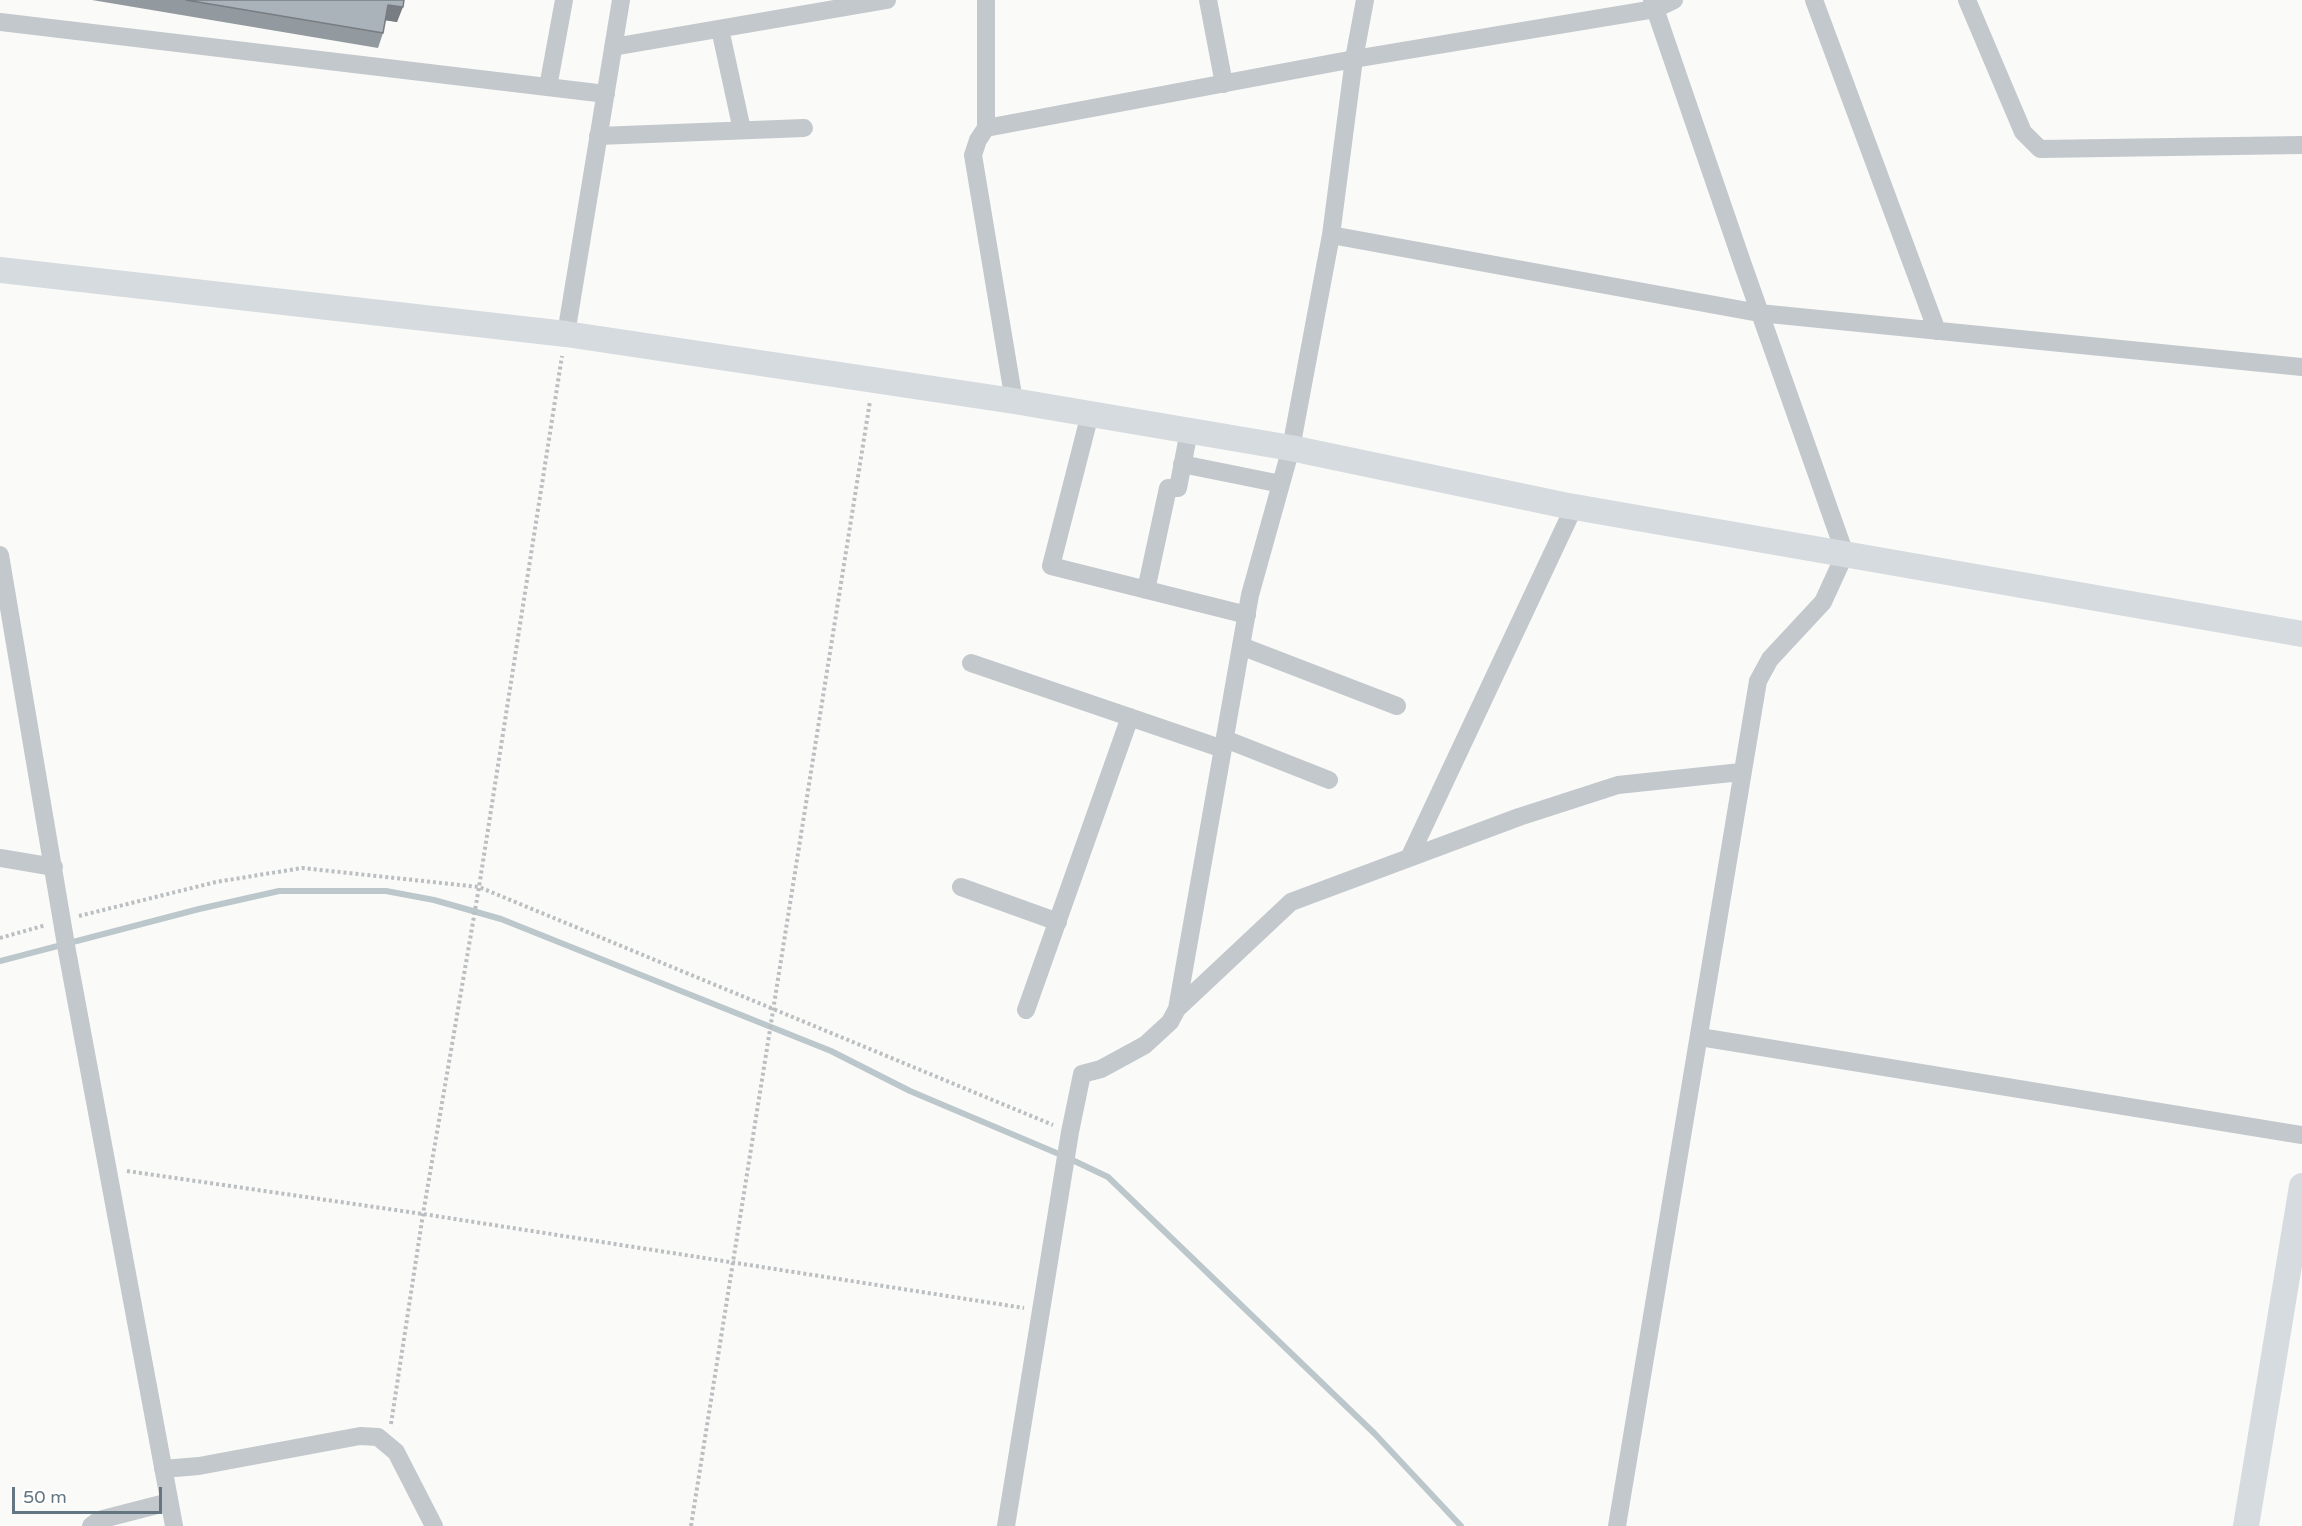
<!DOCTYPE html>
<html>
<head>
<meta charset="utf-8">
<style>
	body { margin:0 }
	#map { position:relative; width:2302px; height:1526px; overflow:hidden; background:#fafaf8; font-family:"Varela Round",sans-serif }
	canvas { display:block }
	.scale { position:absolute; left:12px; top:1487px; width:150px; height:27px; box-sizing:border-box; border:3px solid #657683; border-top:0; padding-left:8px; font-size:18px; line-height:21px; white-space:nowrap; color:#657683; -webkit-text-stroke:4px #fff; paint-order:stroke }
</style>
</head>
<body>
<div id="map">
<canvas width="2302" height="1526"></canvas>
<div class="scale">50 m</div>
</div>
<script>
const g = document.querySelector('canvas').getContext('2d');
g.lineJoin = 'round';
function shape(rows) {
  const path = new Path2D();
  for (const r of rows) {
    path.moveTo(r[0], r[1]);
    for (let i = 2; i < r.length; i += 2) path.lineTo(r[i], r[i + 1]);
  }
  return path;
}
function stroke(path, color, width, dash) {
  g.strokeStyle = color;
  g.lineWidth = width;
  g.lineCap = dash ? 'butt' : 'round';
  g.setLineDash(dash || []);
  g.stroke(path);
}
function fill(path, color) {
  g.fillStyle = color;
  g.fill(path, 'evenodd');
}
const stream = shape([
	[0,961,199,909,279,891,386,891,434,900,501,919,831,1051,910,1091,1066,1157,1108,1177,1375,1434,1461,1526]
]);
const path = shape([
	[79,916,216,882,302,868,479,887,1053,1125],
	[0,938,46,925],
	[127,1171,423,1214,1024,1308],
	[391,1424,423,1214,479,887,562,356],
	[691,1526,870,401]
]);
const street = shape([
	[986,0,986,128,978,140,973,155,1014,401],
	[1208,0,1224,84],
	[1814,0,1937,331],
	[1967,0,2023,132,2040,149,2302,145],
	[0,22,606,94],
	[720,29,742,130],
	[613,47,887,0],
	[548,87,564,0],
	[986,128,1354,59,1655,9,1674,0],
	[598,136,804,128],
	[1331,235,1759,313,2302,367],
	[566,334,621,0],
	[1090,414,1051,566,1247,615],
	[1182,464,1281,484],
	[0,555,67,951,174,1526],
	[1146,590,1168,488,1178,488,1189,431],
	[1241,646,1397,706],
	[971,663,1223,749],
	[1225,739,1329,780],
	[0,858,54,867],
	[1409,858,1574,507],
	[961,887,1058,922],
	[1177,1009,1250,595,1291,448,1331,235,1354,59,1365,0],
	[1026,1010,1130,717],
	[1700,1037,2302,1135],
	[163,1469,199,1466,360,1436,378,1437,396,1452,434,1526],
	[91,1526,99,1520,169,1502],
	[1006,1526,1070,1132,1082,1074,1101,1069,1145,1045,1170,1022,1177,1009,1291,902,1519,817,1618,785,1741,772],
	[1617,1526,1758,681,1770,659,1823,602,1845,554,1743,265,1652,0]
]);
const secondary = shape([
	[0,270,566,334,1014,401,1291,448,1563,505,2302,634],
	[2246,1526,2302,1186]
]);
const wall = shape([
	[92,0,404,0,397,22,385,20,383,33,378,48]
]);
const shadedWall = shape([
	[388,5,403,7,397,22,383,20]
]);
const building = shape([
	[186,0,404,0,403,7,388,5,383,33,186,0]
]);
stroke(stream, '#bbc7cb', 6);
stroke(path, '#bbbfc2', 4, [3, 3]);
stroke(street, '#c3c8cc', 18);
stroke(secondary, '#d6dbdf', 26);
fill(wall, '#929a9f');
fill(shadedWall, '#777d82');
fill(building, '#aab3b9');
stroke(building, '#777d82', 1.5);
</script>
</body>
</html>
